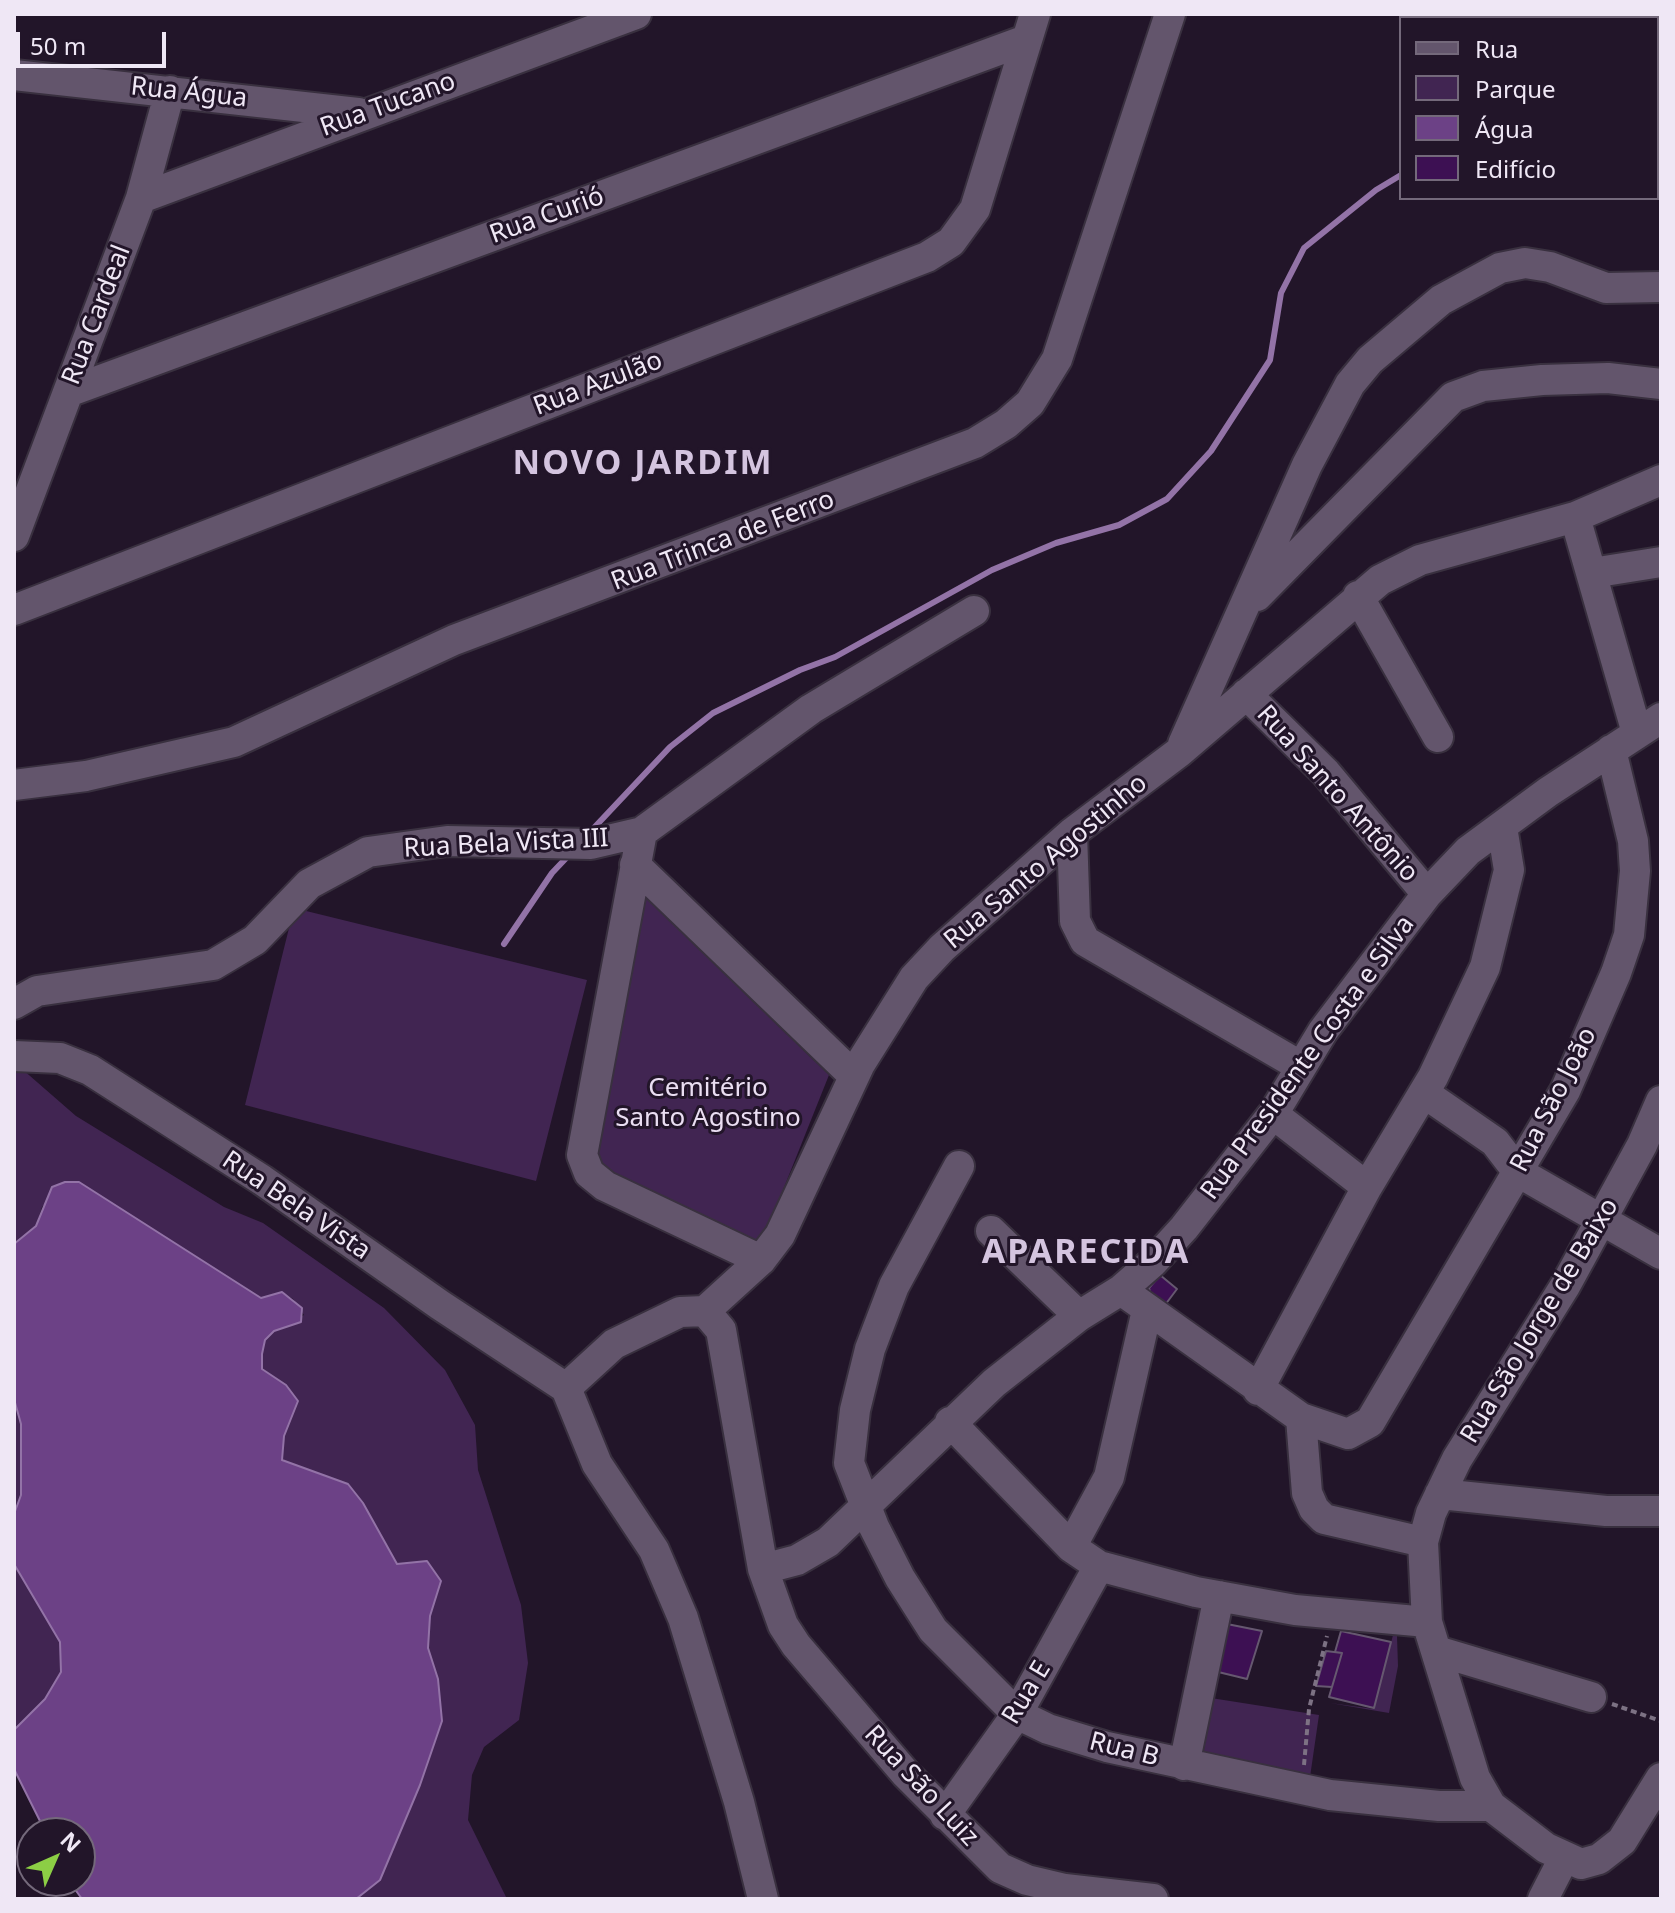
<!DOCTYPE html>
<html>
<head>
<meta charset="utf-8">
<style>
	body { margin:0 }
	#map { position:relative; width:1675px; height:1913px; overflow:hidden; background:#221529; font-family:"Noto Sans",sans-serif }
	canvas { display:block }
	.frame { position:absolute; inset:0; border:16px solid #efe7f5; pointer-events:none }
	.legend { position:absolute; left:1399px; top:16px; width:260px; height:184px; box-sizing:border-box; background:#221529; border:2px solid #74697b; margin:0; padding:10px 14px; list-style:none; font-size:24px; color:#efe7f5 }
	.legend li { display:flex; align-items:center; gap:16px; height:40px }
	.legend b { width:40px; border:2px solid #74697b }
	.north { position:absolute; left:16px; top:1817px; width:80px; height:80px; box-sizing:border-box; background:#221529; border:2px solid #74697b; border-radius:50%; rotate:45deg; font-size:22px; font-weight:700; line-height:32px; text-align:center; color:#efe7f5 }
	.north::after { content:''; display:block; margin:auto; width:28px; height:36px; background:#8cce45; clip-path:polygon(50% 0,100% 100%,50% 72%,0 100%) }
	.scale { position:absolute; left:16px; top:32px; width:150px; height:36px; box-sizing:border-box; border:4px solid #efe7f5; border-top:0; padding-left:10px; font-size:24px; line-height:28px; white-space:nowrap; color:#efe7f5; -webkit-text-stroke:6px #221529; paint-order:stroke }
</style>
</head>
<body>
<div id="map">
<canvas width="1675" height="1913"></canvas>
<div class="frame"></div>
<ul class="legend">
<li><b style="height:10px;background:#63556c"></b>Rua</li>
<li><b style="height:22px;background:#412552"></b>Parque</li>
<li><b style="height:22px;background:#6c4186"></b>Água</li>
<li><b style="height:22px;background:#3d1053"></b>Edifício</li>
</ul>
<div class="north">N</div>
<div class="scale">50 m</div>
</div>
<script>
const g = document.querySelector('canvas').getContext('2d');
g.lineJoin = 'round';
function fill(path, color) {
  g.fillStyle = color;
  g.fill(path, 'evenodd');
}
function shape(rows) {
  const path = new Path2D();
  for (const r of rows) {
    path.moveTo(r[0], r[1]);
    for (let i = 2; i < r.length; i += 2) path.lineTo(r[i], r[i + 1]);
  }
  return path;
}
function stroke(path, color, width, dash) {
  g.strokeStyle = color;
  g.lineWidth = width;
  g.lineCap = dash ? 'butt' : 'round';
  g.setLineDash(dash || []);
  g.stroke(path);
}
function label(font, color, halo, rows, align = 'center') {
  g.font = font + ' "Noto Sans",sans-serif';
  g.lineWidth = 6;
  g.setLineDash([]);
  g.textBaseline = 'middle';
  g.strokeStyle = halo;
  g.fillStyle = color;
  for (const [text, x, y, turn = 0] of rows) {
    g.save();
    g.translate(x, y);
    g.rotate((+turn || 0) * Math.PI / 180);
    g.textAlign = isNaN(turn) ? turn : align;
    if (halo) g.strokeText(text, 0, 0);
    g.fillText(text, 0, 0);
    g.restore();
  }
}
const green = shape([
	[639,891,829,1075,757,1255,593,1184],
	[294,908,587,980,536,1181,245,1105],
	[14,1062,76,1116,224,1207,263,1223,384,1308,445,1370,475,1425,478,1470,521,1605,528,1663,519,1720,484,1747,472,1775,468,1820,507,1899,356,1899,380,1880,420,1785,442,1721,438,1679,428,1648,430,1616,440,1580,427,1561,397,1564,363,1503,305,1469,282,1460,284,1436,292,1413,286,1385,262,1368,262,1354,265,1340,274,1331,304,1315,293,1299,282,1292,261,1298,79,1182,65,1182,42,1207,36,1226,14,1244],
	[14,1399,21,1424,21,1495,14,1514],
	[14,1564,60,1642,61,1672,45,1699,14,1730],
	[1393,1635,1397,1636,1398,1666,1389,1713,1330,1703,1374,1709],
	[1211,1698,1319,1715,1309,1784,1200,1767]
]);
const water = shape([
	[65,1182,79,1182,261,1298,282,1292,302,1308,301,1322,274,1331,265,1340,262,1354,262,1369,286,1385,298,1401,284,1436,282,1460,348,1484,363,1503,397,1564,427,1561,441,1581,430,1616,428,1648,438,1679,442,1721,420,1785,380,1880,356,1899,82,1899,69,1881,80,1881,80,1833,46,1833,14,1769,14,1730,45,1699,61,1672,60,1642,14,1564,14,1514,21,1495,21,1424,14,1399,14,1244,36,1226,52,1187,65,1182]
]);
const stream = shape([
	[1657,143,1661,143],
	[591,831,670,747,713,713,800,670,835,657,992,570,1056,543,1119,525,1167,499,1211,451,1270,360,1281,293,1304,248,1376,190,1401,175],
	[504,944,552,873,570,854]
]);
const building = shape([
	[1160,1275,1177,1289,1162,1309,1152,1299,1149,1288,1160,1275],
	[1222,1623,1262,1631,1247,1679,1210,1670,1222,1623],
	[1341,1631,1391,1642,1374,1708,1329,1697,1342,1653,1335,1652,1341,1631],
	[1326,1651,1342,1653,1332,1687,1316,1686,1326,1651]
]);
const path = shape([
	[1612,1704,1661,1721],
	[1304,1765,1309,1709,1327,1636]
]);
const minor = shape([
	[14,75,358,113],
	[141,198,636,14],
	[68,392,1026,40],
	[1575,517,1637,733],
	[14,536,141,198,170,91],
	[1592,573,1661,562],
	[1257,596,1453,397,1483,386,1542,380,1608,378,1661,384],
	[1358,596,1438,737],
	[14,610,927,257,951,242,975,209,1035,14],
	[1246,694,1326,773,1427,894],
	[1183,744,1307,465,1350,384,1370,360,1441,300,1500,268,1525,263,1550,267,1606,288,1661,287],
	[14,785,86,776,234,742,454,640,975,443,1006,424,1030,403,1057,359,1170,14],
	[642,832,582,1155,589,1173,605,1186,761,1260],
	[1072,833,1075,921,1085,941,1300,1066],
	[635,865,854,1076],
	[14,1004,37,991,213,965,255,940,309,884,368,852,447,841,591,844,642,832,811,709,974,611],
	[14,1056,60,1058,90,1070,262,1180,440,1305,566,1388],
	[1424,1093,1495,1142,1518,1172,1661,1254],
	[1661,1101,1642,1145,1565,1286,1457,1459,1431,1513,1423,1542,1427,1622,1475,1778,1491,1806,1546,1848,1581,1864,1599,1859,1622,1841,1661,1778],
	[1273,1114,1367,1187],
	[959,1166,894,1286,870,1349,855,1410,849,1463,874,1527,900,1578,933,1630,1017,1714,1048,1729,1107,1747,1330,1795,1439,1806,1491,1806],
	[991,1231,1079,1316],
	[1121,1290,1301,1418,1348,1434,1370,1422,1565,1091,1616,973,1629,935,1635,871,1633,841,1611,750],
	[705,1311,761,1260,780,1235,860,1064,914,978,942,948,1072,833,1178,753,1380,580,1420,560,1575,517,1661,480],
	[705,1311,721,1330,763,1569,783,1625,796,1645,906,1774,1000,1868,1027,1880,1065,1889,1153,1899],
	[566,1388,597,1464,654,1550,683,1618,739,1802,763,1899],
	[566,1388,614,1344,680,1312,705,1311],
	[1258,1390,1367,1187,1433,1077,1485,967,1509,870,1502,827],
	[1301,1418,1307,1493,1314,1509,1324,1519,1423,1542],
	[950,1422,1071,1547,1099,1566,1196,1592,1295,1610,1427,1622],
	[1440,1494,1606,1511,1661,1511],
	[1071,1547,1109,1477,1147,1310],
	[763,1569,797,1560,828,1542,994,1383,1079,1316,1121,1290,1153,1262,1184,1228,1273,1114,1323,1031,1427,894,1468,851,1548,792,1661,718],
	[1437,1651,1591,1697],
	[1184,1765,1219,1596],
	[945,1815,1017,1714,1099,1566],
	[1543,1899,1564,1858]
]);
const streetNames = [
	["Rua Água",189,93,6],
	["Rua Tucano",388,105,-20],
	["Rua Curió",547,216,-20],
	["Rua Cardeal",97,315,-69],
	["Rua Azulão",598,384,-21],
	["Rua Trinca de Ferro",723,541,-21],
	["Rua Santo Antônio",1337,794,48],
	["Rua Bela Vista III",506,844,-3],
	["Rua Santo Agostinho",1046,862,-40],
	["Rua Presidente Costa e Silva",1308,1058,-54],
	["Rua São João",1554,1100,-63],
	["Rua Bela Vista",296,1206,34],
	["Rua São Jorge de Baixo",1540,1321,-59],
	["Rua E",1027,1693,-59],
	["Rua B",1124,1750,14],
	["Rua São Luiz",921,1786,47]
];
const parkNames = [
	["Cemitério",708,1089],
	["Santo Agostino",708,1119]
];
const districtNames = [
	["NOVO JARDIM",643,464],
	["APARECIDA",1086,1253]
];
fill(green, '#412552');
fill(water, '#6c4186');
stroke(water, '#9373a7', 2);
stroke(stream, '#9373a7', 6);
fill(building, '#3d1053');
stroke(building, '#665870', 2);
stroke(minor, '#39303f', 34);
stroke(path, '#7d7284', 4, [6, 4]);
stroke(minor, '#63556c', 30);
label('26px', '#efe7f5', '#221529', streetNames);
label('26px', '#eadef2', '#221529', parkNames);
g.letterSpacing = '2px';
label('bold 34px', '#d4c4df', '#221529', districtNames);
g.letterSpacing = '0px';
</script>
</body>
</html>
